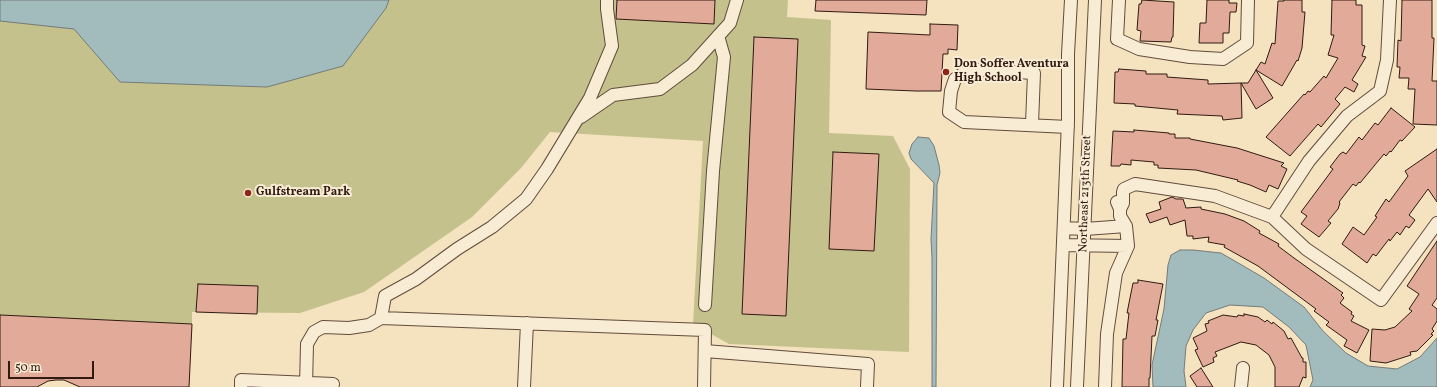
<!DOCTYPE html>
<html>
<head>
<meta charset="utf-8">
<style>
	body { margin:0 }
	#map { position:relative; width:1437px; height:387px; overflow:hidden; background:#f5e2bf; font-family:Vollkorn,serif }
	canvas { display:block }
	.scale { position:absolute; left:8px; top:361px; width:86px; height:18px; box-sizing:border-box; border:2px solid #301a12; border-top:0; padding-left:5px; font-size:12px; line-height:14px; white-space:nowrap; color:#301a12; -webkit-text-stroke:3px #f8ecd5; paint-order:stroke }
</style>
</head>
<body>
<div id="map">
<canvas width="1437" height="387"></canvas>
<div class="scale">50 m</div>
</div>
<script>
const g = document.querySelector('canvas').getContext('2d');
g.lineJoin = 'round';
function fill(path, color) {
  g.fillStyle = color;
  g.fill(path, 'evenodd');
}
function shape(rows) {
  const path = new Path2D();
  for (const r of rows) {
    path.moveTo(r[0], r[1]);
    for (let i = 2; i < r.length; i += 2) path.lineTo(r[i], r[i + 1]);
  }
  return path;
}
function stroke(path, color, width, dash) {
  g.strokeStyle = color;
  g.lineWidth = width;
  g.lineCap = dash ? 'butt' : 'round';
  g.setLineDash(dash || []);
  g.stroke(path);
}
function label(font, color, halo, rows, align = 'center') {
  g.font = font + ' Vollkorn,serif';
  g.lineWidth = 4;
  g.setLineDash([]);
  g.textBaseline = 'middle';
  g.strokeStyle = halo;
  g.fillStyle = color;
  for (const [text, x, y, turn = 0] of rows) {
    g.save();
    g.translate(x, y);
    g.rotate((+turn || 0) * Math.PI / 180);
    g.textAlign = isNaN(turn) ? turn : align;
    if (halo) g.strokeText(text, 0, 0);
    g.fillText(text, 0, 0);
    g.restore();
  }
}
const green = shape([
	[0,0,788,0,787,17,831,20,829,133,893,136,910,169,909,352,729,344,693,324,703,141,550,132,521,168,472,217,364,292,300,313,192,312,192,324,0,315]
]);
const water = shape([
	[0,0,389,0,386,8,343,66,267,87,120,82,74,29,0,21,0,0],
	[918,137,929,138,934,146,939,165,940,173,937,185,936,387,932,387,932,258,931,239,934,183,911,159,909,153,912,144,918,137],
	[1180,250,1193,250,1221,253,1264,278,1304,307,1323,331,1346,353,1368,366,1397,369,1420,357,1437,338,1437,387,1310,387,1313,380,1306,345,1289,327,1263,307,1230,305,1206,313,1193,330,1186,346,1184,371,1186,387,1153,387,1152,365,1164,309,1168,265,1171,255,1180,250]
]);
const building = shape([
	[617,0,715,0,714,24,616,19,617,0],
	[816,0,927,0,926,15,815,11,816,0],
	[1142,0,1174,2,1173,37,1172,37,1171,42,1140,41,1141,31,1137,30,1139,4,1141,4,1142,0],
	[1207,0,1229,0,1229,3,1237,3,1236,12,1230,12,1229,33,1223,33,1223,43,1199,43,1200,23,1206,23,1207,0],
	[1284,0,1302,0,1302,12,1305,12,1302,48,1298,61,1297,60,1282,86,1256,70,1261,62,1265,64,1272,43,1275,44,1278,1,1284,1,1284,0],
	[1332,0,1356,0,1356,5,1362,5,1362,45,1365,46,1362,56,1366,57,1352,80,1358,84,1354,92,1345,87,1335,99,1340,104,1321,127,1318,124,1290,156,1266,137,1304,94,1305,95,1308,91,1310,92,1324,76,1326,78,1338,58,1328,55,1334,35,1331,35,1332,0],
	[1402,0,1432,0,1432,38,1434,38,1432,81,1437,81,1437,125,1413,124,1415,89,1408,89,1409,78,1399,78,1400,67,1397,67,1398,40,1401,41,1402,0],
	[930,24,958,25,957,50,948,49,948,54,943,54,941,91,916,91,866,89,868,32,930,35,930,24],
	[754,37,798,39,786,316,742,314,754,37],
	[1119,69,1146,71,1146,74,1167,74,1167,77,1208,80,1208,84,1241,83,1242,118,1223,120,1222,116,1177,114,1178,110,1135,106,1135,104,1114,103,1115,72,1118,72,1119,69],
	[1256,70,1273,98,1256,109,1241,83,1248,83,1256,70],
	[1391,108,1415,127,1402,141,1400,140,1391,152,1390,151,1386,156,1384,154,1360,183,1359,182,1356,186,1353,184,1339,202,1340,203,1338,209,1328,221,1331,223,1319,237,1301,224,1307,216,1301,212,1333,169,1330,167,1340,154,1343,152,1346,154,1359,137,1362,140,1375,123,1378,125,1391,108],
	[1134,130,1169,133,1169,134,1175,134,1175,138,1190,138,1190,139,1237,148,1284,163,1281,166,1287,169,1278,189,1269,185,1266,192,1250,185,1237,181,1238,180,1196,170,1158,168,1158,165,1154,165,1154,162,1131,160,1131,165,1121,164,1120,166,1111,166,1113,131,1134,132,1134,130],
	[1437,149,1437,202,1428,189,1409,215,1415,220,1409,228,1406,226,1400,235,1397,232,1390,241,1389,239,1376,256,1373,254,1367,263,1342,244,1353,227,1364,235,1377,217,1375,216,1386,199,1389,202,1408,176,1405,171,1437,149],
	[833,152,879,154,874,251,829,249,833,152],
	[1172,197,1176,199,1183,199,1186,208,1201,207,1201,209,1225,214,1244,221,1260,231,1259,233,1279,244,1278,246,1294,258,1343,293,1341,295,1344,298,1340,303,1352,312,1351,314,1354,316,1351,321,1369,330,1357,353,1344,346,1347,340,1326,325,1329,322,1314,311,1316,309,1258,266,1224,247,1225,245,1208,242,1209,237,1193,239,1193,236,1187,236,1185,220,1170,225,1167,217,1150,223,1146,214,1161,209,1159,202,1172,197],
	[1437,241,1437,298,1432,305,1437,309,1437,321,1432,329,1434,331,1431,334,1433,335,1417,351,1410,352,1411,355,1386,363,1370,361,1372,329,1385,330,1395,327,1412,311,1409,309,1419,294,1407,286,1437,241],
	[1138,280,1163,284,1156,320,1158,320,1155,336,1152,336,1150,378,1149,378,1149,387,1122,387,1123,339,1126,339,1129,313,1127,313,1133,283,1138,283,1138,280],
	[198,284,258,286,257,314,196,312,198,284],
	[1244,314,1258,317,1265,322,1267,320,1272,324,1273,322,1284,331,1288,339,1291,338,1302,358,1303,358,1303,362,1306,362,1306,378,1303,377,1299,387,1275,387,1275,367,1269,355,1256,345,1241,342,1215,352,1217,356,1213,358,1214,362,1203,367,1195,350,1198,349,1193,338,1207,331,1205,324,1209,323,1208,321,1223,315,1237,317,1238,315,1244,316,1244,314],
	[0,315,192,324,189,387,80,387,64,380,56,380,48,381,37,387,0,387,0,315],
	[1201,368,1213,387,1197,387,1190,376,1201,368]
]);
const minor = shape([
	[1119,0,1117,39,1139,49,1190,57,1223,59,1247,43,1248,0],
	[581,117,613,95,660,89,692,65,730,23,737,0],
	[1032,124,1034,73,978,70,964,73,955,79,951,91,949,112,964,122,1068,127],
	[1120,209,1123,203,1123,192,1124,189,1135,184,1215,196,1272,217,1306,249,1381,300,1437,223],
	[1272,217,1309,161,1347,116,1380,91,1387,60,1390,0],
	[1064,228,1085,229,1126,226],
	[1063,245,1128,246],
	[705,305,713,171,724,57,718,36],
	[381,318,385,296,416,279,457,249,492,227,526,199,547,169,590,98,612,46,607,9,607,0],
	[705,351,868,364,867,387],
	[241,387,241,380,333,384,332,387],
	[306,387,307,344,314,332,323,327,349,328,369,325,381,318,705,330,704,387],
	[524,387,527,323],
	[1057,387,1068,121,1068,54,1071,0],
	[1077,387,1095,0],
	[1105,387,1107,334,1116,273,1128,246,1126,226,1120,216,1120,209,1117,202],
	[1241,387,1243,368]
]);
const markers = [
	[946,72,4,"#8f2418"],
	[248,193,4,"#8f2418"]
];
const poiNames = [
	["Don Soffer Aventura",954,65],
	["High School",954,79],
	["Gulfstream Park",256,193]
];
const streetNames = [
	["Northeast 213th Street",1086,194,-88]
];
fill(green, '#c4c18d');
fill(water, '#a2bbbd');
stroke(water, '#747b79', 1);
fill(building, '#e2ab99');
stroke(building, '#301a12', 1);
stroke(minor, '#614c3d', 14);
stroke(minor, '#f8ecd5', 12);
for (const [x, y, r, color] of markers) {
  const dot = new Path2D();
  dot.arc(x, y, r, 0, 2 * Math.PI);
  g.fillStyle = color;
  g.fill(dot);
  stroke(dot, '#f8ecd5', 1.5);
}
label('bold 12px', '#301a12', '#f8ecd5', poiNames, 'left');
label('12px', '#301a12', '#f8ecd5', streetNames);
</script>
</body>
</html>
